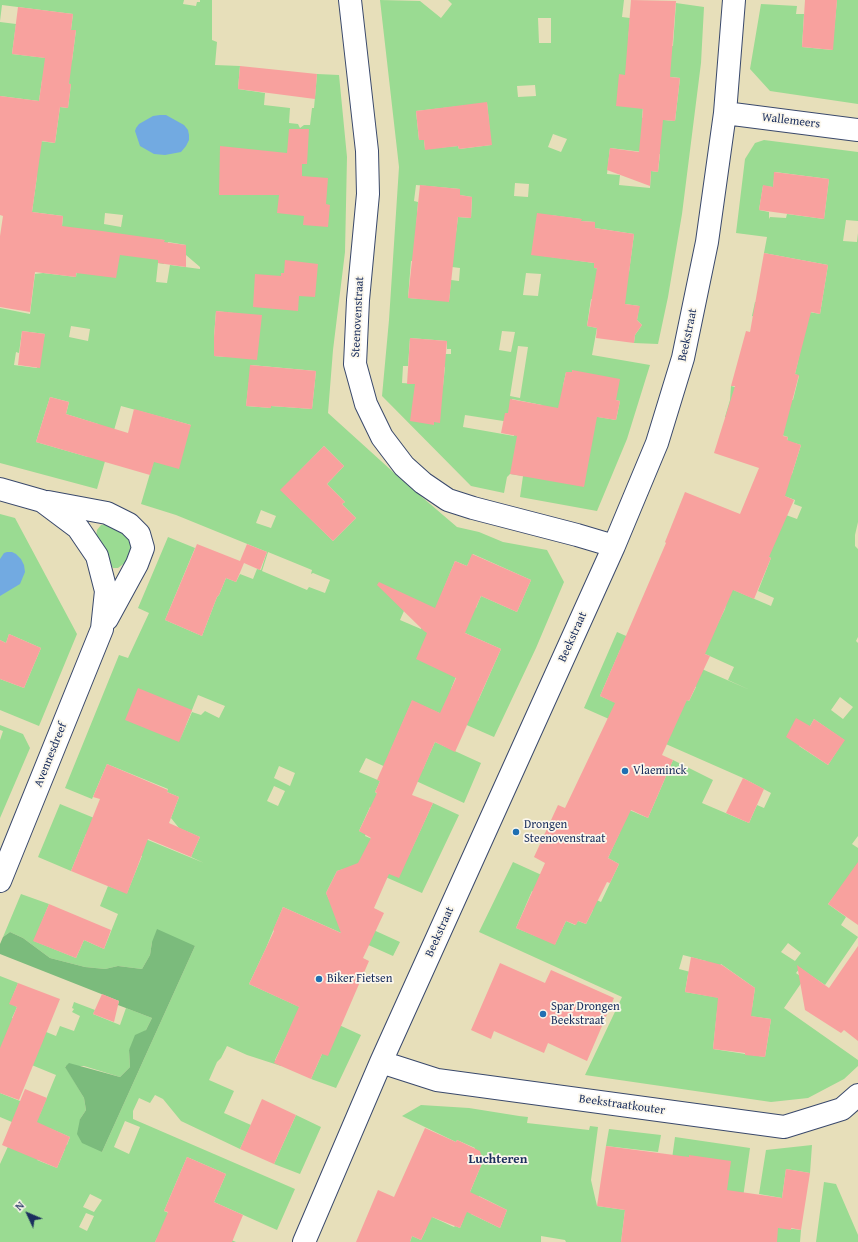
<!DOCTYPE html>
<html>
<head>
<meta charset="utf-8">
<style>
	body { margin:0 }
	#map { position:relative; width:858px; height:1242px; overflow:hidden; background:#e7dfba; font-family:"Gentium Book Plus",serif }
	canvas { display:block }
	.north { position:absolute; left:8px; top:1194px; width:40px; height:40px; -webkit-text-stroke:3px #fbf7ec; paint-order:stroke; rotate:314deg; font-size:11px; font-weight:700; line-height:16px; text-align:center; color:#1b2f5e }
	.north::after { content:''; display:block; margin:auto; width:14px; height:18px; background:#1b2f5e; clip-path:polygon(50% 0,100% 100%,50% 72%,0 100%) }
</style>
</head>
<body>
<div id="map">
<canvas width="858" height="1242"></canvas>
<div class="north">N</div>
</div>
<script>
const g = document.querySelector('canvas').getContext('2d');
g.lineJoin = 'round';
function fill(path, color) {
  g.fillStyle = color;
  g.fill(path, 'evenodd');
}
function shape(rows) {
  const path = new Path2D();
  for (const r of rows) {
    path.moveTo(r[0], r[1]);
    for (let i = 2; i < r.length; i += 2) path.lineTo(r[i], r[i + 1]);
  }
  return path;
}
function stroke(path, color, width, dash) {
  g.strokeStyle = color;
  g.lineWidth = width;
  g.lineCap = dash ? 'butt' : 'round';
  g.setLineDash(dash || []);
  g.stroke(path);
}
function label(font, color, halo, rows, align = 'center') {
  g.font = font + ' "Gentium Book Plus",serif';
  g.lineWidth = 3.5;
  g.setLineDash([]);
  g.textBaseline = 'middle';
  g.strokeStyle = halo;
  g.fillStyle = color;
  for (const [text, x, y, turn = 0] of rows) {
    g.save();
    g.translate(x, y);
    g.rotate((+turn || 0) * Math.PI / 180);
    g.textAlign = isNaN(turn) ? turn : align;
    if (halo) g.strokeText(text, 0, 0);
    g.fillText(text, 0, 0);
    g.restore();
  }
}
const green = shape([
	[0,0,184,0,183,4,196,6,197,2,200,2,200,0,212,0,212,40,217,42,215,65,240,66,238,89,265,93,264,105,290,108,289,123,298,124,300,128,304,125,310,125,312,108,314,108,317,74,339,75,347,157,345,252,333,350,328,413,402,480,457,527,479,532,503,542,547,550,564,582,536,648,494,737,412,701,389,754,423,769,435,742,481,763,464,803,366,758,359,772,380,781,375,792,382,798,377,810,370,807,359,831,366,834,365,836,409,855,433,803,459,815,422,893,358,865,337,871,326,893,336,913,400,942,393,956,283,907,266,948,249,984,361,1035,336,1088,311,1079,322,1054,294,1020,275,1060,282,1064,281,1066,247,1055,227,1046,221,1058,217,1062,209,1080,234,1091,224,1113,251,1125,240,1149,181,1121,163,1099,155,1095,150,1103,139,1098,133,1111,133,1119,295,1189,277,1230,214,1202,226,1174,187,1157,164,1211,236,1242,166,1242,157,1238,155,1242,0,1242,0,1164,10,1142,39,1155,37,1160,57,1168,65,1149,45,1140,45,1136,0,1117,0,1093,20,1101,40,1114,56,1075,0,1052,0,976,18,983,10,1003,17,1007,12,1018,56,1036,60,1026,74,1031,80,1016,72,1012,74,1009,72,1008,74,1002,95,1010,93,1014,120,1025,126,1008,152,1018,146,1030,129,1050,130,1067,120,1077,84,1066,65,1066,84,1098,86,1110,80,1119,102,1152,195,946,152,942,150,955,142,969,118,966,105,969,85,967,50,958,23,938,10,932,3,937,21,894,49,904,34,941,76,958,84,940,104,949,118,914,100,906,108,886,127,893,142,856,86,834,71,871,38,857,60,804,204,863,191,857,200,837,179,828,171,818,179,797,167,792,168,789,107,764,92,799,65,788,119,655,128,658,149,613,138,608,168,537,195,548,165,620,202,636,217,597,219,595,226,578,236,582,240,574,253,579,257,569,261,570,267,552,176,515,141,504,154,460,191,425,121,406,97,489,0,463,0,308,30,314,35,274,43,273,76,277,79,252,62,226,63,216,32,212,37,176,0,171,0,136,55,143,60,107,68,108,71,84,42,80,39,101,0,96,0,22,16,24,12,54,72,61,76,30,71,30,73,14,2,5,0,21],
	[105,213,123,215,121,227,104,224],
	[152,239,164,240,161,260],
	[168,242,186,245,186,255,200,267,200,269,170,265,167,283,156,282,158,263,164,264],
	[216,311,233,313,226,357,214,356,214,337],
	[71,326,90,329,88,341,69,337],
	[22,331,45,334,38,357,37,368,14,365,16,352,19,353],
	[251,365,316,371,312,409,271,406,271,408,246,406],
	[50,397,69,402,66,414,98,424,88,457,36,442],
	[324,446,344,466,327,484,345,502,342,504,356,518,333,541,281,490],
	[261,510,276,516,271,528,256,523],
	[268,552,312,570,311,574,313,573,330,580,325,593,309,587,307,590,262,571],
	[473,554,531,580,517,612,481,596,476,608,442,593,455,561,467,566],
	[407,604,431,607,421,629,400,620],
	[454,628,501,649,478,701,451,689,457,674],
	[198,695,225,706,219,718,205,711,201,715,192,712,179,742],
	[279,766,295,773,290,786,274,778],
	[274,786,285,791,278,806,267,801],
	[125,1121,140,1127,129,1154,114,1147],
	[49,1128,70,1137,67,1145,46,1136],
	[90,1194,102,1200,94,1212,83,1207],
	[86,1213,94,1216,87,1231,79,1227],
	[380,0,420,1,441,18,452,4,448,0,624,0,622,17,630,18,628,42,673,46,676,3,704,7,701,63,682,214,668,297,658,344,634,343,635,335,642,325,637,320,639,306,591,299,587,326,597,328,592,355,650,365,627,439,597,511,520,497,523,476,510,474,507,477,504,493,471,486,382,396,389,320,399,167],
	[538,18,551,18,551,43,539,43],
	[646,74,680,78,675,121,642,118],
	[535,85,536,96,518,97,517,86],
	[487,103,491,145,459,149,458,146,425,149,424,140,419,140,416,111],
	[553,134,567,139,561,152,548,147],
	[610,148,660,154,658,172,651,171,650,188,619,185,620,175,607,174],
	[515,183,529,184,528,197,514,196],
	[416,185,460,189,460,195,472,197,471,218,458,217,456,233,416,229,418,202,414,201],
	[550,215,581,219,581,221,595,222,595,228,634,234,629,272,594,268,594,263,544,256],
	[411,261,452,264,452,267,460,268,459,281,451,280,449,301,408,298],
	[526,273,541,274,538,296,523,295],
	[502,331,515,332,511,352,499,350],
	[410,338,447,341,447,349,451,349,451,354,443,354,442,366,445,367,443,386,402,383,403,366,408,366],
	[518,346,528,347,520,398,510,396],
	[572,370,616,400,620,401,616,420,581,414,563,386,566,372,572,372],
	[512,399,542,405,539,421,509,414],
	[465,415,516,423,514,436,463,427],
	[837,0,858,0,858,104,770,91,750,69,761,4,797,6,796,14,804,14,802,47,832,50],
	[764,140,858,152,858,221,846,220,843,241,857,242,858,233,858,522,855,535,855,546,858,549,858,637,856,641,858,643,858,836,852,844,858,848,858,889,839,890,828,904,846,917,841,925,858,937,825,985,800,968,796,973,804,979,784,1008,858,1060,858,1066,844,1079,808,1098,771,1102,585,1075,622,997,479,932,513,862,601,902,619,864,608,858,620,832,606,800,648,818,673,760,713,780,702,803,749,823,757,805,764,808,771,793,743,778,584,708,617,632,750,690,728,680,734,667,703,653,725,609,729,588,771,606,774,598,758,591,771,558,732,541,786,515,797,519,802,507,794,504,795,500,774,492,792,474,801,445,787,441,788,437,725,417,730,400,731,386,787,401,788,399,793,400,799,376,795,374,805,330,752,316,755,302,820,314,828,265,764,253,767,237,736,233,745,159,755,143],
	[775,172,829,179,824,219,787,214,786,218,770,217,769,219,769,212,759,210,763,186,773,187],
	[620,650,696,687,689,701,687,700,652,718,600,696],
	[840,697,853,707,843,719,831,710],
	[814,719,844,740,828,765,799,746],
	[532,891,581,913,584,906,593,910,586,924,578,921,575,925,566,921,555,944,516,928],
	[788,943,801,953,795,961,781,952],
	[683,955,706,961,702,975,679,969],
	[721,964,755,988,752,1008,743,1007,742,1015,771,1019,765,1057,713,1049,717,1011,733,1000,685,992,688,974,714,978],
	[0,514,15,518,77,634,39,726,0,710,0,679,24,688,41,648,9,634,6,643,0,640],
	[111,524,121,527,131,542,131,552,126,562,118,568,113,568,96,537,97,530,101,525],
	[0,725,23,734,30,748,0,818,0,740,3,731,0,730],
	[421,1105,469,1108,519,1116,528,1117,527,1123,589,1130,590,1126,598,1127,591,1180,597,1206,625,1210,621,1242,566,1242,565,1240,541,1236,541,1242,410,1242,412,1236,421,1240,426,1230,402,1219,432,1217,454,1227,455,1226,460,1228,464,1218,460,1216,483,1161,481,1154,474,1151,475,1148,457,1140,456,1142,402,1116],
	[479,1196,507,1210,500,1228,471,1214],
	[296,1115,321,1127,300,1174,274,1164],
	[609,1129,661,1135,658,1152,606,1146],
	[675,1137,750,1148,737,1240,700,1242,662,1231],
	[812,1145,810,1173,786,1169,782,1198,759,1194,766,1150],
	[824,1182,836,1184,858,1235,858,1242,816,1242],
	[755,1224,801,1230,800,1242,752,1242]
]);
const forest = shape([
	[157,929,195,946,102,1152,82,1143,77,1134,80,1119,86,1110,84,1098,65,1067,69,1063,120,1077,130,1067,129,1050,135,1035,146,1030,152,1018,118,1005,119,1001,0,954,0,944,3,937,10,932,23,938,50,958,85,967,105,969,118,966,142,969,150,955,152,942]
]);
const water = shape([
	[160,115,166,115,184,125,188,130,189,135,189,140,186,146,181,152,165,155,154,154,140,146,135,131,136,128,139,124,153,116],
	[7,552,12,552,16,554,21,559,24,565,25,572,20,584,0,596,0,559,4,553]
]);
const building = shape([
	[631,0,676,1,670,77,680,78,675,121,663,120,658,172,651,171,650,186,607,170,610,148,639,152,643,109,616,106,619,74,625,75],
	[805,0,837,0,833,50,802,47],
	[18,7,73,14,71,30,76,30,69,84,71,84,68,108,60,107,55,143,42,141,32,212,63,216,62,226,102,231,165,240,164,242,186,245,186,267,158,263,158,260,120,255,116,278,76,273,76,277,35,272,30,312,0,307,0,236,3,216,0,215,0,96,39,101,45,58,12,54],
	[240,66,317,74,315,99,238,89],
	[487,102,492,145,459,149,458,146,425,150,424,140,419,140,416,111],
	[289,129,309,129,307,164,302,164,302,176,328,178,326,204,330,205,328,227,303,225,304,216,277,213,279,195,219,195,220,146,287,153],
	[774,172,829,179,824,219,759,210,763,185,773,187],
	[420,185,460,189,460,195,472,197,471,218,458,217,449,302,408,298],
	[537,213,582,219,581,221,595,222,595,228,634,234,625,304,640,306,637,320,642,325,635,335,634,343,596,338,597,328,587,326,597,268,594,268,594,263,531,255],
	[764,253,828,265,820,314,811,312,795,374,799,375,783,436,788,437,787,440,801,445,785,496,794,500,769,557,771,558,754,599,733,590,705,654,710,656,689,701,687,700,662,755,673,760,648,818,631,810,608,858,619,864,610,883,607,882,586,924,578,921,576,925,566,921,555,945,516,928,545,863,534,857,558,805,565,808,615,703,600,696,666,543,665,542,685,492,740,514,759,468,714,453,735,386,731,386,746,331,750,332],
	[285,260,318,264,315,297,299,296,298,311,253,307,255,274,281,276,281,273,284,273],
	[216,311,262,315,257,360,214,356,214,337],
	[22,331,45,334,40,368,18,365],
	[410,338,447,341,440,423,434,422,434,425,410,421,415,384,407,384],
	[250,365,316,371,312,409,271,406,271,408,246,406],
	[572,370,620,379,616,400,620,401,616,420,597,417,584,487,510,474,517,436,501,433,505,413,508,413,510,399,558,408,566,372,572,372],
	[50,397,69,402,66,414,128,433,134,409,191,425,179,469,154,462,150,475,36,442],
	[324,446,344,466,327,484,345,502,342,504,356,518,333,541,280,490],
	[197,544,240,561,247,544,267,552,260,570,244,563,236,582,226,578,219,595,217,597,202,636,165,620],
	[472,554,531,580,517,612,481,596,465,633,501,649,455,752,435,742,412,795,433,803,399,878,389,874,374,908,384,913,363,958,369,961,328,1056,322,1054,311,1079,274,1063,299,1007,249,984,274,931,273,930,283,907,341,933,326,893,337,871,358,863,371,838,359,831,377,793,375,792,380,781,377,780,412,700,440,713,456,678,416,659,427,633,424,631,377,585,379,582,435,608,455,561,467,566],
	[9,634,41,648,24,688,0,679,0,640,6,643],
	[138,688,192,710,179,742,125,720],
	[796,718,810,726,814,719,845,740,828,765,786,737],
	[107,764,168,790,167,792,179,797,169,823,200,837,191,857,148,839,127,894,71,871,100,799,93,797],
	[743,778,764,789,749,823,726,813],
	[858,862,858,925,828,904],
	[49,904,111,930,104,949,84,940,76,958,33,941],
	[858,946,858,1041,844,1030,841,1033,805,1010,797,965,829,988],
	[691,957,722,965,755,988,751,1016,771,1019,765,1057,745,1055,745,1053,713,1049,718,998,685,992],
	[500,963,545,983,551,970,614,998,587,1061,548,1043,544,1053,494,1031,491,1039,471,1030],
	[18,983,60,999,19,1100,0,1093,0,1048,17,1007,9,1004],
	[102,994,119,1001,114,1022,93,1014],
	[25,1089,47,1098,37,1122,70,1137,57,1168,2,1145],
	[262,1099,296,1115,274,1164,240,1149],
	[425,1128,456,1142,457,1140,480,1151,483,1161,470,1192,507,1210,500,1228,467,1212,460,1228,432,1217,421,1240,412,1236,410,1242,356,1242,378,1190,394,1197],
	[606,1146,689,1157,689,1155,731,1161,727,1190,782,1198,786,1169,810,1173,801,1230,791,1228,791,1230,778,1228,777,1242,621,1242,625,1210,597,1206],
	[187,1157,226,1174,214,1202,243,1215,232,1242,155,1242,168,1212,164,1211]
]);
const minor = shape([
	[350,0,367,151,368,194,358,300,355,364,366,404,382,437,404,466,423,483,448,500,473,508,577,535,614,546],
	[725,113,858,130],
	[0,489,42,501,78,528,97,556,106,591,102,629,0,881],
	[48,502,107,513,129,524,139,534,143,548,137,564,107,619],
	[381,1062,437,1080,784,1127,842,1109,858,1095],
	[304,1242,381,1062,614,546,657,443,683,358,707,242,725,113,734,0]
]);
const markers = [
	[625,771,4,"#1f6fb2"],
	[516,832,4,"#1f6fb2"],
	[319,979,4,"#1f6fb2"],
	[543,1014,4,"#1f6fb2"]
];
const streetNames = [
	["Wallemeers",791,121,7],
	["Steenovenstraat",358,317,-87],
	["Beekstraat",688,335,-78],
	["Beekstraat",573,637,-66],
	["Avennesdreef",51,755,-68],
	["Beekstraat",440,932,-66],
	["Beekstraatkouter",622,1105,8]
];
const poiNames = [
	["Vlaeminck",633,771],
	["Drongen",524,825],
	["Steenovenstraat",524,839],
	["Biker Fietsen",327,979],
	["Spar Drongen",551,1007],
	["Beekstraat",551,1021]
];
const neighbourhoodNames = [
	["Luchteren",498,1160]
];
fill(green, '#9adb92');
fill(forest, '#7bbb7c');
fill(water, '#72aae1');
fill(building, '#f8a19e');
stroke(minor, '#3a496c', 24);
stroke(minor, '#fff', 22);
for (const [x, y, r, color] of markers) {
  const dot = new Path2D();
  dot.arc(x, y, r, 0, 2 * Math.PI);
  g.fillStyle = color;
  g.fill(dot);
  stroke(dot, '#fbf7ec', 1.5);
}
label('12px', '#1b2f5e', '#fbf7ec', streetNames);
label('12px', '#1b2f5e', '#fbf7ec', poiNames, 'left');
label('bold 13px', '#1b2f5e', '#fbf7ec', neighbourhoodNames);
</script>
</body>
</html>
